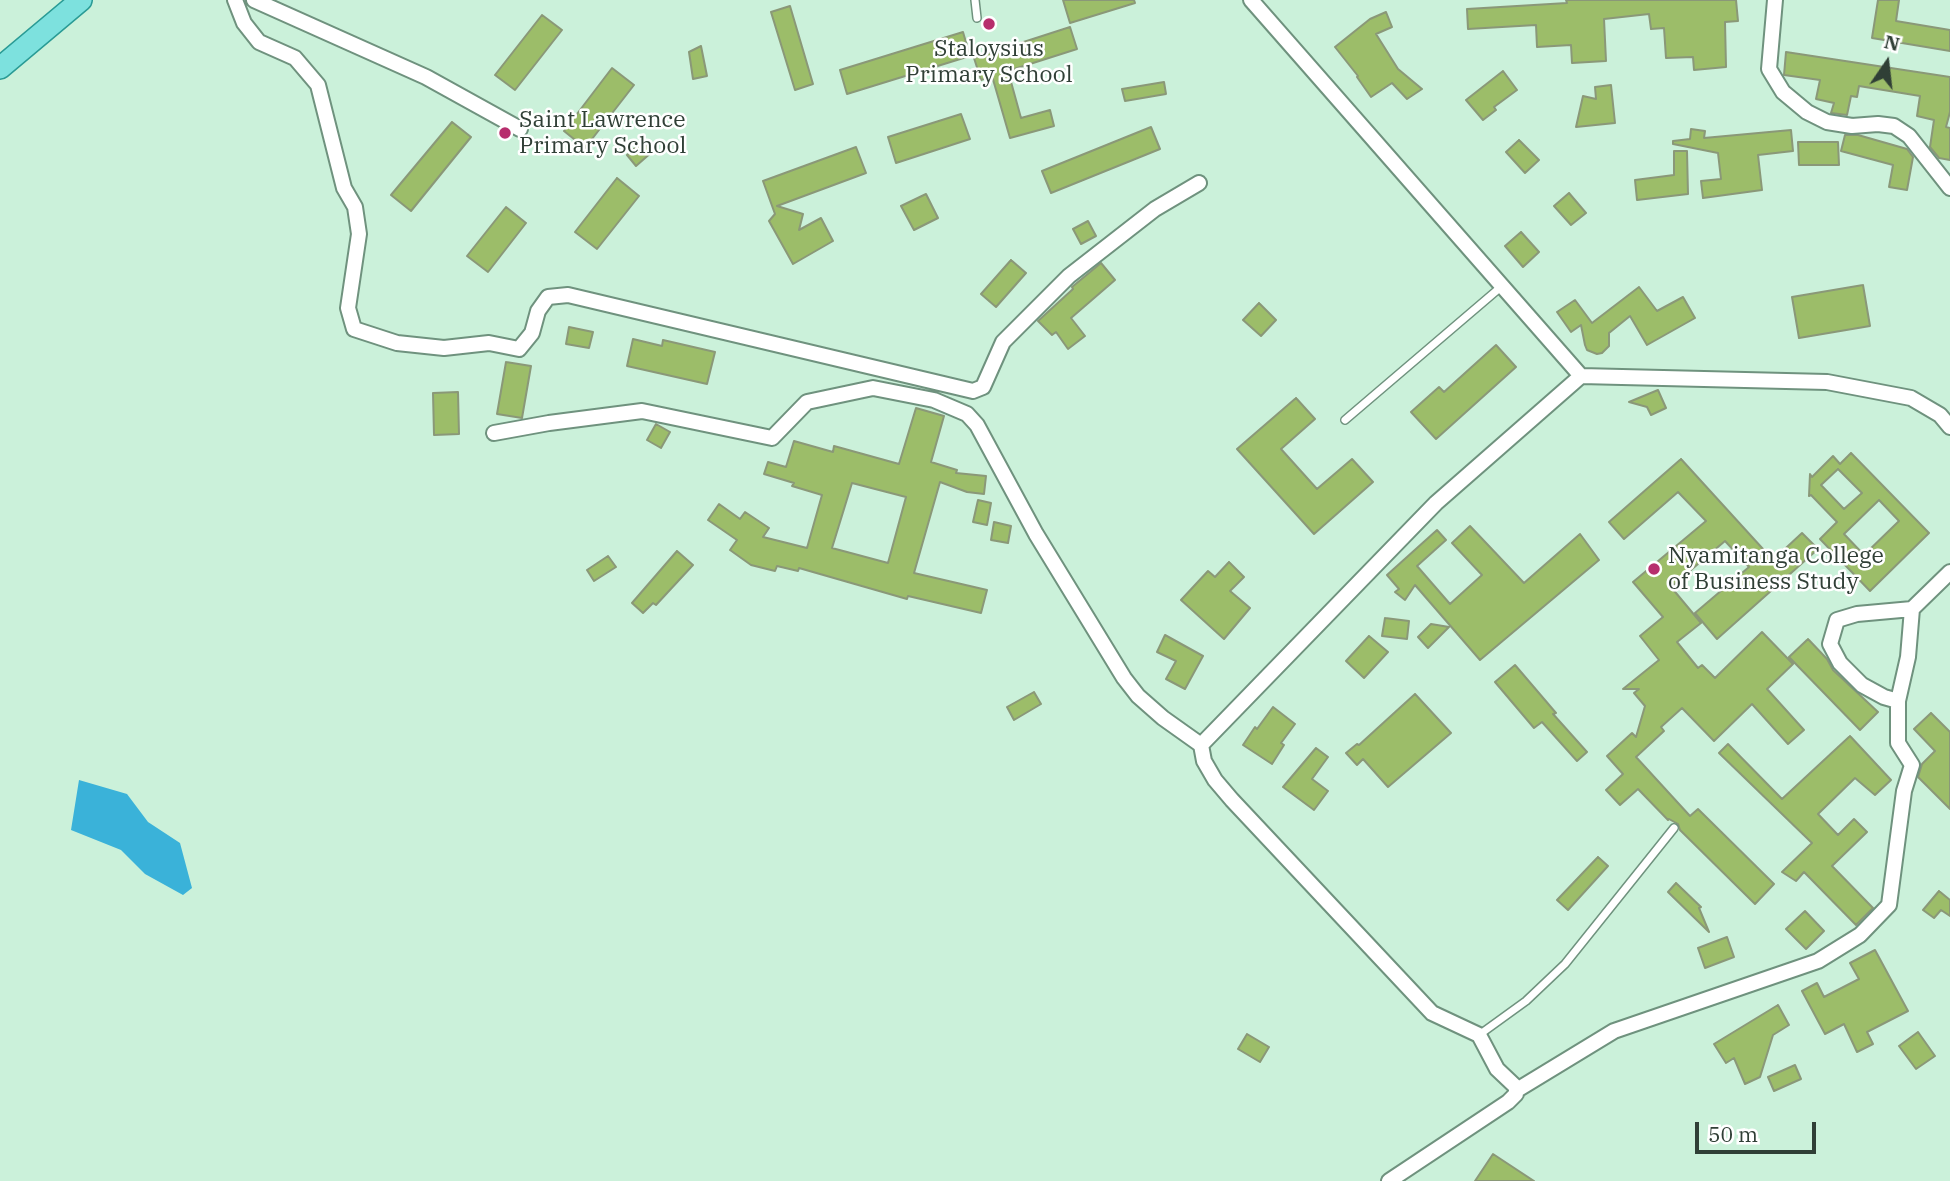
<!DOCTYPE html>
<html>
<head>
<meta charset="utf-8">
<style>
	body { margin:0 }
	#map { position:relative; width:1950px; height:1181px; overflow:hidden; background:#cbf1da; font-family:"IBM Plex Serif",serif }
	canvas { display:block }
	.north { position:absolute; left:1852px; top:28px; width:70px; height:70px; -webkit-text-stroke:5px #fff; paint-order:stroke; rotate:14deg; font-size:19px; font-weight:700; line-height:28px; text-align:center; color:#303f36 }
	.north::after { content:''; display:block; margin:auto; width:24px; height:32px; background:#303f36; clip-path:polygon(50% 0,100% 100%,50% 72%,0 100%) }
	.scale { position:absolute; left:1695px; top:1122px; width:121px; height:32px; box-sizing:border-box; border:4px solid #303f36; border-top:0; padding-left:9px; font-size:21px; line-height:24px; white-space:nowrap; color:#303f36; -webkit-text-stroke:5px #fff; paint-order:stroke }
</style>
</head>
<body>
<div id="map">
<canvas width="1950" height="1181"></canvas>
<div class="north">N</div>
<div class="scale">50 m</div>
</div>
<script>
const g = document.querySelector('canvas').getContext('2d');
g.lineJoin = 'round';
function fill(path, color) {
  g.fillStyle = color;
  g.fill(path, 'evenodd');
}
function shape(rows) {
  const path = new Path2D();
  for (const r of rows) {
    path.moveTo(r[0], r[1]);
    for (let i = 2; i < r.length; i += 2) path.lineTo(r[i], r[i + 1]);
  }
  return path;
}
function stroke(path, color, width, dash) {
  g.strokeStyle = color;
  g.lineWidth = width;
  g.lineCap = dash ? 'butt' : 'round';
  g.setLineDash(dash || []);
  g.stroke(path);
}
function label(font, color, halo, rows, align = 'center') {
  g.font = font + ' "IBM Plex Serif",serif';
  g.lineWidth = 5;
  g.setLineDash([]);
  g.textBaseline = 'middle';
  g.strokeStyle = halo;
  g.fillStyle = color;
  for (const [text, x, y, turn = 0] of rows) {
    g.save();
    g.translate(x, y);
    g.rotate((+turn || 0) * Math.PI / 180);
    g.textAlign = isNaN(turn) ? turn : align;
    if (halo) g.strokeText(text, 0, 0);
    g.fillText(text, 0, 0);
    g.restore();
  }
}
const water = shape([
	[79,780,127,794,148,822,180,843,192,888,183,895,145,874,121,850,71,830]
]);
const building = shape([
	[1063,0,1134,0,1135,3,1070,23,1063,0],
	[1566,0,1736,0,1738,21,1725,22,1726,67,1694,70,1693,57,1666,58,1664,28,1651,29,1649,14,1604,19,1606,61,1572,63,1571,45,1537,47,1536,25,1468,29,1467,9,1567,3,1566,0],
	[1878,0,1899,0,1896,21,1950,30,1950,51,1872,38,1878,0],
	[790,6,813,84,795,90,771,12,790,6],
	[1386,12,1392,27,1376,34,1398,69,1422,89,1407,99,1392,83,1371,97,1357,77,1358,76,1335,47,1370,19,1386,12],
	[542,15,562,30,515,90,495,75,542,15],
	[1070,27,1077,49,1008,71,1021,118,1050,110,1054,126,1010,138,992,76,981,80,974,58,1070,27],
	[963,32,970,56,847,94,840,70,963,32],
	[701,46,707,76,693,79,689,52,701,46],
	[1786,52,1950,77,1950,112,1946,127,1950,128,1950,160,1939,158,1930,147,1934,120,1917,116,1920,96,1859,86,1857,97,1851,96,1847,115,1831,113,1834,103,1816,99,1820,80,1784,75,1786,52],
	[612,68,634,85,585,148,564,131,612,68],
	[1503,71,1517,90,1494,107,1496,110,1483,120,1466,100,1503,71],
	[1164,82,1166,94,1125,101,1122,89,1164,82],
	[1611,85,1615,123,1576,127,1583,96,1596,99,1595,87,1611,85],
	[961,114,970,139,896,163,888,137,961,114],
	[452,122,471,137,411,211,391,195,452,122],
	[1151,127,1160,149,1051,193,1042,171,1151,127],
	[1691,129,1705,131,1704,138,1791,130,1793,151,1758,155,1762,190,1703,198,1701,181,1721,179,1718,153,1673,144,1673,141,1690,139,1691,129],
	[1845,135,1858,135,1907,149,1913,157,1907,190,1889,187,1893,165,1841,151,1845,135],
	[1519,140,1539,160,1525,173,1506,152,1519,140],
	[643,141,652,152,636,166,627,155,643,141],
	[1798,142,1838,142,1839,165,1799,165,1798,142],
	[856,147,866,173,777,206,803,214,799,230,821,218,833,241,793,264,769,221,775,214,763,181,856,147],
	[1674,151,1687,151,1688,194,1637,200,1635,180,1674,175,1674,151],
	[617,178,639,196,597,249,575,232,617,178],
	[1569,193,1586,213,1571,225,1554,206,1569,193],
	[926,194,938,218,914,230,901,206,926,194],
	[506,207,526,223,488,272,467,256,506,207],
	[1088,221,1096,236,1081,244,1073,229,1088,221],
	[1521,232,1539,252,1523,267,1505,246,1521,232],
	[1011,260,1026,273,996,307,981,294,1011,260],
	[1101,263,1115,280,1071,318,1085,336,1068,349,1056,332,1052,335,1038,321,1073,289,1072,287,1101,263],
	[1863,285,1870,326,1799,338,1792,297,1863,285],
	[1639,287,1657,311,1683,297,1695,318,1647,345,1630,316,1609,333,1609,346,1602,353,1597,354,1587,350,1585,345,1581,325,1571,332,1557,312,1575,300,1592,323,1639,287],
	[1259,303,1276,320,1261,336,1243,320,1259,303],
	[569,327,593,332,589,348,566,344,569,327],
	[633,339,662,346,663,340,715,352,707,384,627,366,633,339],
	[1496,345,1516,367,1436,439,1411,412,1439,387,1444,392,1496,345],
	[506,362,531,366,522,418,497,414,506,362],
	[1658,390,1666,408,1651,415,1647,407,1629,402,1658,390],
	[458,392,459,434,434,435,433,393,458,392],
	[1296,398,1315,419,1281,449,1317,489,1352,459,1373,482,1314,534,1237,449,1296,398],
	[916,408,944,416,931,462,957,470,956,473,986,476,984,494,967,492,940,482,914,573,987,590,981,613,908,596,907,599,799,568,798,571,777,566,775,571,751,565,730,550,737,540,708,520,719,504,740,519,745,512,769,528,763,537,807,548,822,495,792,486,794,483,764,474,768,462,786,467,794,441,833,452,834,446,899,464,916,408],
	[852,483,906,497,888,563,832,548,852,483],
	[656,424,670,432,661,448,647,440,656,424],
	[1851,453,1929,533,1870,591,1820,539,1837,522,1811,495,1809,496,1810,474,1812,477,1833,456,1840,464,1851,453],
	[1838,469,1862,493,1844,509,1821,485,1838,469],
	[1879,500,1899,521,1864,555,1844,534,1879,500],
	[1681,459,1773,560,1802,533,1818,549,1717,639,1695,613,1749,567,1725,541,1671,587,1701,623,1677,642,1698,668,1702,665,1715,678,1762,632,1793,664,1767,689,1804,730,1788,744,1752,704,1714,741,1682,708,1661,727,1664,731,1636,757,1690,816,1698,809,1774,884,1755,904,1680,830,1678,824,1669,819,1668,820,1638,789,1620,805,1606,790,1623,774,1607,756,1632,733,1636,737,1645,706,1634,693,1639,689,1623,689,1659,660,1640,636,1663,617,1633,582,1706,521,1678,492,1624,539,1609,522,1681,459],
	[978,500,991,503,987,525,973,522,978,500],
	[994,522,1011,526,1008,543,991,540,994,522],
	[1470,526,1524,583,1580,534,1599,560,1480,660,1415,585,1405,600,1395,592,1399,589,1387,575,1437,530,1446,540,1417,566,1450,604,1482,575,1452,543,1470,526],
	[677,551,693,565,656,605,653,603,643,613,632,603,677,551],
	[608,556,616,567,594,581,587,570,608,556],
	[1229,562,1244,577,1230,591,1250,608,1224,639,1181,600,1208,571,1215,577,1229,562],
	[1385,618,1409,621,1407,639,1382,636,1385,618],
	[1431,624,1449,627,1428,648,1418,637,1431,624],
	[1165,635,1203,656,1185,689,1166,679,1176,661,1157,652,1165,635],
	[1369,636,1388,652,1364,678,1346,661,1369,636],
	[1808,639,1827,659,1833,670,1878,712,1860,730,1789,657,1808,639],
	[1515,665,1556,713,1553,714,1587,752,1577,761,1542,722,1534,728,1495,682,1515,665],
	[1034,692,1041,704,1014,720,1007,707,1034,692],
	[1415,694,1451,733,1388,787,1363,759,1357,765,1346,753,1357,744,1359,745,1415,694],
	[1273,707,1295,724,1281,743,1284,745,1272,764,1243,745,1255,727,1257,729,1273,707],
	[1931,713,1950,732,1950,809,1918,777,1922,764,1935,751,1914,729,1931,713],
	[1850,736,1891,780,1875,795,1855,778,1818,814,1838,835,1854,819,1867,832,1832,866,1873,908,1856,925,1804,872,1796,881,1782,872,1812,843,1719,753,1728,744,1782,799,1850,736],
	[1316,748,1328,757,1312,779,1328,791,1314,810,1283,787,1316,748],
	[1598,857,1608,866,1568,910,1557,900,1598,857],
	[1676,883,1701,907,1699,908,1709,932,1668,892,1676,883],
	[1939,891,1950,900,1950,916,1941,910,1934,918,1923,910,1939,891],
	[1805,911,1824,931,1806,949,1786,929,1805,911],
	[1727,937,1734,957,1705,968,1698,948,1727,937],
	[1875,950,1908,1011,1867,1032,1873,1044,1857,1052,1844,1024,1825,1034,1802,991,1817,983,1824,997,1859,979,1850,963,1875,950],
	[1778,1005,1789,1025,1773,1035,1760,1077,1745,1084,1734,1058,1726,1063,1714,1044,1778,1005],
	[1918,1032,1935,1056,1916,1069,1899,1046,1918,1032],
	[1247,1034,1269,1047,1260,1062,1238,1049,1247,1034],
	[1795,1065,1801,1079,1774,1091,1768,1077,1795,1065],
	[1493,1154,1534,1181,1475,1181,1493,1154]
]);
const service = shape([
	[975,0,977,18],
	[1345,420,1502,286],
	[1479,1035,1526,1001,1565,964,1674,828]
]);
const minor = shape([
	[235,0,244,23,259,42,295,58,318,85,344,188,355,207,359,234,348,308,354,329,397,343,444,348,489,343,519,349,532,333,538,311,548,297,568,295,973,391,983,387,1003,342,1069,276,1155,209,1199,183],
	[254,0,426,77,520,129],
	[1251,0,1581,376,1827,382,1911,398,1940,415,1950,427],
	[1775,0,1769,69,1783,92,1807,112,1827,122,1852,126,1878,124,1894,126,1909,136,1950,188],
	[494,433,549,423,642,411,772,438,807,402,873,388,934,400,967,414,977,425,1036,534,1124,678,1138,696,1163,718,1201,745,1204,761,1215,780,1232,800,1432,1013,1479,1035,1497,1069,1516,1087,1516,1094,1508,1102,1389,1181],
	[1898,701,1908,657,1912,609],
	[1201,745,1436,503,1581,376],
	[1517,1090,1614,1031,1818,961,1860,935,1889,905,1904,791,1912,765,1898,743,1898,701,1884,697,1862,685,1840,663,1830,644,1837,620,1857,614,1912,609,1950,572]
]);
const primary = shape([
	[0,68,81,0]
]);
const markers = [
	[989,24,7,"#b72e6d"],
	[505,133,7,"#b72e6d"],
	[1654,569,7,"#b72e6d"]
];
const poiNames = [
	["Staloysius",989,49,"center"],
	["Primary School",989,75,"center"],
	["Saint Lawrence",519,120],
	["Primary School",519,146],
	["Nyamitanga College",1668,556],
	["of Business Study",1668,582]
];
fill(water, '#3ab2d9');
fill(building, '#9cbd69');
stroke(building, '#8a9878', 2);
stroke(service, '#6f927e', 10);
stroke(minor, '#6f927e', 18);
stroke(primary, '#2a9b95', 24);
stroke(service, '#fff', 7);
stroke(minor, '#fff', 14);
stroke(primary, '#7de1de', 21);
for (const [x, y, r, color] of markers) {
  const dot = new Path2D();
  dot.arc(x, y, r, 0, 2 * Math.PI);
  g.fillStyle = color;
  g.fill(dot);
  stroke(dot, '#fff', 2.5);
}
label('23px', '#303f36', '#fff', poiNames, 'left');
</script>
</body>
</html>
